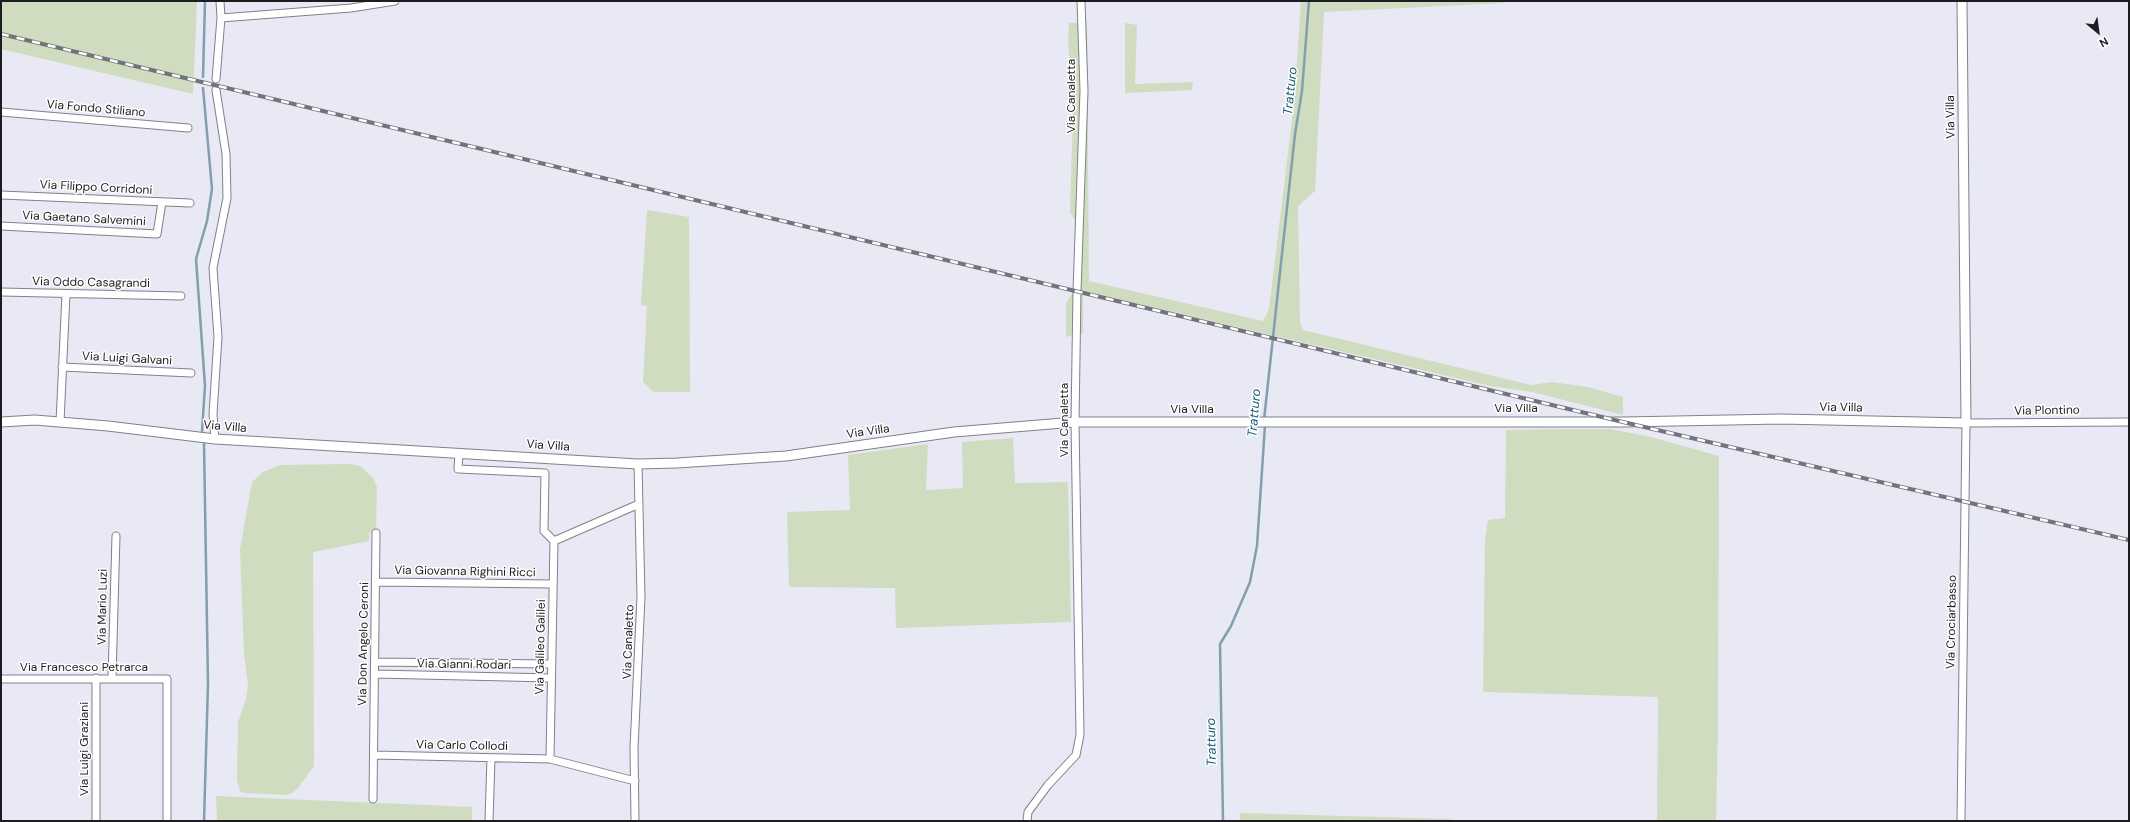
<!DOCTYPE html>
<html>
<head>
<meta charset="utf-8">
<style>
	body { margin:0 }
	#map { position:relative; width:2130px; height:822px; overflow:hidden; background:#e8e9f5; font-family:"DM Sans",sans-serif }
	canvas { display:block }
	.frame { position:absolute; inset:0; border:2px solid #1d1d21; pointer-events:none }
	.north { position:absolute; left:2078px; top:12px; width:40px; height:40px; -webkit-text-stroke:3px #fff; paint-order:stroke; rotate:151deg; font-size:11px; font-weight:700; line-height:16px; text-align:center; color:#1d1d21 }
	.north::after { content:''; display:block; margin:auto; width:14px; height:18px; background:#1d1d21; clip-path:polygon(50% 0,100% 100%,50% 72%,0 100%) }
</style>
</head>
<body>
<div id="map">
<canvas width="2130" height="822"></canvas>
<div class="frame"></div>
<div class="north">N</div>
</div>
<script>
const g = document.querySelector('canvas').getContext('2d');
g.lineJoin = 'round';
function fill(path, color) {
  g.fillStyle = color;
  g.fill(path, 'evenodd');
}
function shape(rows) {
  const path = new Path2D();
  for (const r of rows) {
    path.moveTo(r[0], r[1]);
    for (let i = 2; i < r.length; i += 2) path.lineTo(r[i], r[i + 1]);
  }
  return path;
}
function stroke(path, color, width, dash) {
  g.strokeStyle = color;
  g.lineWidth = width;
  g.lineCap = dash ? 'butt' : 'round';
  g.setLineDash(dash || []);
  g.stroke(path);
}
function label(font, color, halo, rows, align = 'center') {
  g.font = font + ' "DM Sans",sans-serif';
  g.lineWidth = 3;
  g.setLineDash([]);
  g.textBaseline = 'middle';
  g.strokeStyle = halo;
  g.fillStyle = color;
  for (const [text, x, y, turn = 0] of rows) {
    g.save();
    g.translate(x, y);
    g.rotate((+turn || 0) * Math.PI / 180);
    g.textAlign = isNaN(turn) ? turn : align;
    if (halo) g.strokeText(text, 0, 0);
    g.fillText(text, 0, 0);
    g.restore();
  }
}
const green = shape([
	[1,1,197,1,193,94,1,49],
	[1301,1,1504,1,1504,3,1324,12,1315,191,1298,206,1300,322,1303,330,1531,385,1552,382,1588,387,1623,397,1623,415,1532,392,1490,386,1083,291,1083,333,1066,337,1066,303,1075,289,1076,222,1070,212,1073,111,1068,40,1069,23,1087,22,1089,281,1263,321,1269,309,1294,103],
	[1125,23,1137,25,1135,84,1193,82,1192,90,1125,93],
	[647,210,689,217,690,392,654,392,643,382,647,306,641,305],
	[1564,429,1610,429,1651,437,1719,456,1718,730,1716,821,1657,821,1658,697,1483,692,1485,540,1488,520,1505,518,1506,430],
	[1013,438,1015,483,1068,482,1071,622,896,628,895,588,789,587,787,512,850,510,848,455,928,444,926,490,963,488,962,442],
	[350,464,360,466,373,478,377,487,376,533,369,532,369,541,313,552,314,766,298,788,292,793,285,795,244,793,240,791,237,780,238,722,246,699,248,685,244,654,240,549,252,482,263,472,280,465],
	[216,796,472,807,472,821,217,821],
	[1240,813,1451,819,1451,821,1240,821]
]);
const stream = shape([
	[203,77,205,1],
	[1264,420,1295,134,1302,91,1309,1],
	[202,431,205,386,196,259,207,221,212,189,203,88],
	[204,444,208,684,204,821],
	[1223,821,1220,644,1231,626,1250,582,1257,546,1265,425]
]);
const minor = shape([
	[221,18,351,8,395,1],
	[216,79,221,18,220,1],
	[1,112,188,128],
	[1,195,190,203],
	[1,226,157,234,162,202],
	[1,292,181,296],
	[62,367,191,373],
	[60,422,66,294],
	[215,439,213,414,218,337,213,268,227,198,226,154,216,90],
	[459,453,458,469,545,473,544,531,554,541],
	[376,582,553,584],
	[376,662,551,664],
	[376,674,551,678],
	[112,678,116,536],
	[1,679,167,679,167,821],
	[374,755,550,759,635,781],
	[550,759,554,541,639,504],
	[373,799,376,533],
	[96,821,96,678],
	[489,821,491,758],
	[635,821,634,748,641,597,638,464],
	[1027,821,1028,812,1048,785,1076,755,1080,735,1075,422,1077,291,1084,91,1081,1],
	[1961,821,1966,423,2129,422]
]);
const tertiary = shape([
	[1,422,35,420,108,426,215,439,638,464,677,463,786,456,954,432,1075,422,1623,422,1781,419,1966,423,1962,1]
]);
const rail = shape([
	[1,34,1623,422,2129,540]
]);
const streetNames = [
	["Via Canaletta",1072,96,-90],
	["Via Fondo Stiliano",96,109,5],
	["Via Villa",1951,117,-91],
	["Via Filippo Corridoni",96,188,3],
	["Via Gaetano Salvemini",84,219,3],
	["Via Oddo Casagrandi",91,283,1],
	["Via Luigi Galvani",127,359,3],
	["Via Villa",1841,408,1],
	["Via Villa",1516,409],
	["Via Villa",1192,410],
	["Via Plontino",2047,411,-1],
	["Via Canaletta",1065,420,-90],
	["Via Villa",225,427,5],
	["Via Villa",868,432,-8],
	["Via Villa",548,446,4],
	["Via Giovanna Righini Ricci",465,572,1],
	["Via Mario Luzi",103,607,-89],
	["Via Crociarbasso",1952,622,-89],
	["Via Canaletto",629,642,-88],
	["Via Don Angelo Ceroni",364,644,-89],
	["Via Galileo Galilei",541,647,-89],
	["Via Gianni Rodari",464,665,1],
	["Via Francesco Petrarca",84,668],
	["Via Carlo Collodi",462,746,1],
	["Via Luigi Graziani",85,749,-90]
];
const waterNames = [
	["Tratturo",1291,91,-84],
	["Tratturo",1255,413,-85],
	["Tratturo",1212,742,-91]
];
fill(green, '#d0dcbf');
stroke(stream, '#829eaf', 2.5);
stroke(minor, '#7f818b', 9);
stroke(tertiary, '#7f818b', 11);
stroke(minor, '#fff', 7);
stroke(tertiary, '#fff', 9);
stroke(rail, '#73747b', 4);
stroke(rail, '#fff', 2.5, [8]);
label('12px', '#1d1d21', '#fff', streetNames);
label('italic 13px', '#155d7b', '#fff', waterNames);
</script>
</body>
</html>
